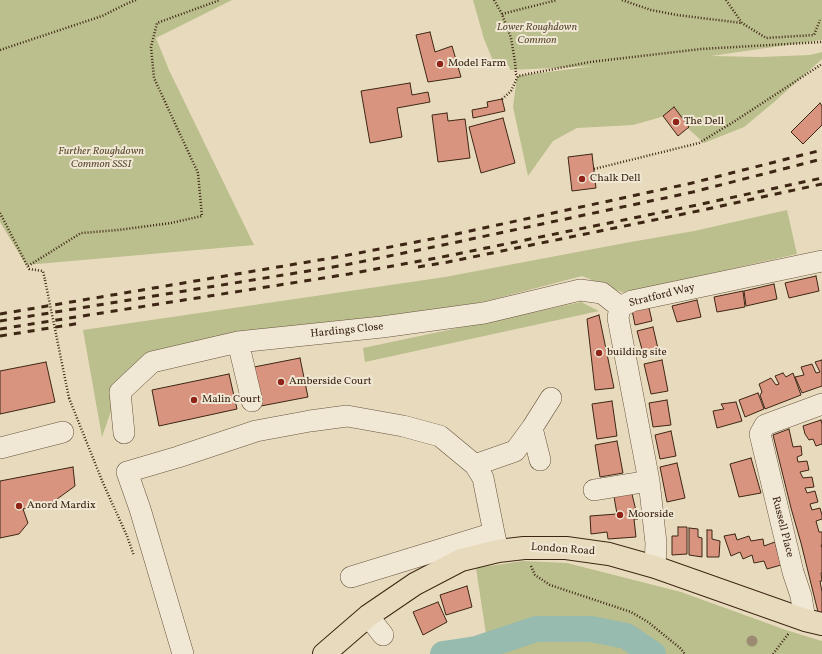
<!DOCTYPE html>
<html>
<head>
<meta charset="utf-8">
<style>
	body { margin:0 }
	canvas { display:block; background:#e8dbbd }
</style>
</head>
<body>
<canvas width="822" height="654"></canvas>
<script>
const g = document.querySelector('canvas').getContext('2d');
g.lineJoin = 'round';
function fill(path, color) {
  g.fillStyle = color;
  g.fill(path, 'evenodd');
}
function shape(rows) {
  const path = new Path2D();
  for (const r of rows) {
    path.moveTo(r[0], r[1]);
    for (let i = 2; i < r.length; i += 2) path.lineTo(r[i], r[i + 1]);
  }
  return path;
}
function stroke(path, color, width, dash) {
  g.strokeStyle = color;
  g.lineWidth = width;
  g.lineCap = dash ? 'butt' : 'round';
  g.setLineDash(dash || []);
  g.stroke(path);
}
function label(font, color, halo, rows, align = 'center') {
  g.font = font + ' Vollkorn,serif';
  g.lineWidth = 4;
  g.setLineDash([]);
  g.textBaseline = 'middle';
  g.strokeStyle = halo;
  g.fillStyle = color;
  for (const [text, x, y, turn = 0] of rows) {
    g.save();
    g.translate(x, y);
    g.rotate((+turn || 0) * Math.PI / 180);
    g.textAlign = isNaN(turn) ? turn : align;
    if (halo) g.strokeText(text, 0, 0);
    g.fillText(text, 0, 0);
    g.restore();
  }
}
const green = shape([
	[0,0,232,0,156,38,169,70,254,245,26,265,0,222],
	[473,0,822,0,822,40,711,56,761,57,810,55,822,52,822,59,773,103,744,127,704,143,672,114,633,125,577,128,553,141,528,176,513,107,517,76,594,66,510,70,509,66,496,68,484,39],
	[787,210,797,254,624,293,582,276,483,302,151,356,121,382,102,437,83,330,445,277,625,243,694,231],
	[581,302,599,311,365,362,363,348],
	[523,561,567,563,681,592,786,630,822,641,822,654,489,654,476,568]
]);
const river = shape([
	[443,654,476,649,536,629,591,629,626,636,653,654]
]);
const building = shape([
	[430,32,435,52,452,46,461,77,428,82,416,35,430,32],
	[410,83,412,95,428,92,430,102,397,108,402,137,370,143,361,91,410,83],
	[502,99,505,111,473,118,472,110,488,107,487,102,502,99],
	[820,103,822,106,822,125,803,144,791,132,820,103],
	[674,107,689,127,678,136,663,116,674,107],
	[447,113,448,121,465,119,470,158,438,162,432,115,447,113],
	[503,118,515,163,481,173,469,127,503,118],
	[592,154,596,188,572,191,568,157,592,154],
	[816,276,819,291,789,298,785,283,816,276],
	[774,284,777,299,746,306,744,291,774,284],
	[743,291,745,307,717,312,714,297,743,291],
	[697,300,701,317,677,322,672,306,697,300],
	[649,308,652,321,635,325,632,310,649,308],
	[599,315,614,388,595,390,587,319,599,315],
	[653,327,659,353,644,357,637,331,653,327],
	[300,358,308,397,261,406,254,367,300,358],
	[662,360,668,391,651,394,644,364,662,360],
	[822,360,822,386,802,393,795,377,804,375,801,367,812,364,816,373,820,372,815,362,822,360],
	[46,362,55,402,0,414,0,371,46,362],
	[783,373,786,377,793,373,801,395,765,409,760,395,762,392,759,384,771,378,776,385,779,384,775,376,783,373],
	[229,374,237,409,159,426,152,390,229,374],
	[758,393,764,409,745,417,739,400,758,393],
	[667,400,671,425,653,427,649,403,667,400],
	[612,401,617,436,597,439,592,404,612,401],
	[736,402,742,421,717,428,713,411,724,409,721,404,736,402],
	[821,420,822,424,822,444,816,446,813,439,809,440,805,434,803,426,821,420],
	[789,429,793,447,801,446,802,455,797,457,798,462,807,461,809,470,800,472,803,478,812,477,814,487,805,488,807,493,815,491,818,502,810,504,812,510,820,508,822,515,822,519,816,521,819,532,822,532,822,545,821,545,822,548,822,573,821,573,822,581,820,581,822,592,822,613,818,612,801,543,791,508,773,435,789,429],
	[671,431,676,456,660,459,655,435,671,431],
	[617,441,623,473,600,477,595,445,617,441],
	[751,458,761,493,739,497,730,464,751,458],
	[677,463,685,498,667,502,660,467,677,463],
	[73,467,75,486,53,502,23,509,28,523,19,534,0,538,0,481,73,467],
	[631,490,638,519,634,519,636,537,608,539,607,532,591,534,590,516,617,514,613,491,631,490],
	[678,527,687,527,687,554,672,555,672,536,678,536,678,527],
	[689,528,698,529,698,537,702,538,702,557,689,555,689,528],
	[707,530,712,530,712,539,720,541,719,557,707,557,707,530],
	[735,534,737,540,749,536,751,541,763,539,764,546,775,542,781,565,767,569,764,561,754,563,752,555,743,559,740,552,731,556,724,536,735,534],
	[467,586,472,607,446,615,440,595,467,586],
	[438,602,447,622,423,635,413,612,438,602]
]);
const path = shape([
	[494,0,502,14,511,38,515,62,516,74,518,76],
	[622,0,651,10,677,15,742,23],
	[726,0,742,23,766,38,814,35,820,20],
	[502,14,557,0],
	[0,50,102,16,126,4,136,0],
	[502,99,511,91,518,76,590,62,701,49,822,42],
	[594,169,699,143,735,121,822,64],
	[0,213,29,269,43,271,45,280],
	[28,266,81,233,118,230,171,223,202,216,198,173,154,78,151,47,157,23,220,0],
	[69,398,103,483,127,536,134,556],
	[531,566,535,575,550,585,631,612,648,622,680,648,685,654],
	[773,654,789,633]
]);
const minor = shape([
	[620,307,618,318,649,481,656,543,655,567],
	[620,307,632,301,822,261],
	[238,342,252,401],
	[532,428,540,460],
	[124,433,120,392,152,362,238,342,382,327,484,313,580,290,602,293,620,307],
	[0,448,63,432],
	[594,490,649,481],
	[498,551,494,533,483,478,475,465,515,451,532,428,551,398],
	[351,577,494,533],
	[368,616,383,635],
	[805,620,801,596,793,572,760,434,765,425,822,404],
	[183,654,140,509,127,472,178,457,256,431,310,421,347,416,403,426,440,436,475,465]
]);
const major = shape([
	[324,654,368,616,415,584,461,560,498,551,524,548,566,548,609,554,655,567,805,620,822,624]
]);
const rail = shape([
	[418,267,448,262,698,211,822,184],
	[0,314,343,256,442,237,692,183,822,150],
	[0,321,345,265,443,245,693,192,822,159],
	[0,329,349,274,447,256,697,205,822,178],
	[0,336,81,323]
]);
const pathBridge = shape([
	[45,280,69,398]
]);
const trees = [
	[752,641]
];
const markers = [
	[440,64,4,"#8f2418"],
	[676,122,4,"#8f2418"],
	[582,179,4,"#8f2418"],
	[599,353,4,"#8f2418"],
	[281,382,4,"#8f2418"],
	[194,400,4,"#8f2418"],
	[19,506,4,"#8f2418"],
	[620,515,4,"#8f2418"]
];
const parkNames = [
	["Lower Roughdown",537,28],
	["Common",537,41],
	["Further Roughdown",101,152],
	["Common SSSI",101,165]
];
const poiNames = [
	["Model Farm",448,64],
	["The Dell",684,122],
	["Chalk Dell",590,179],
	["building site",607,353],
	["Amberside Court",289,382],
	["Malin Court",202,400],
	["Anord Mardix",27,506],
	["Moorside",628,515]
];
const streetNames = [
	["Stratford Way",662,296,-14],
	["Hardings Close",347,331,-6],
	["Russell Place",782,527,76],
	["London Road",563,550,4]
];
fill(green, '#bbbe8d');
stroke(river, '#97bbaf', 26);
fill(building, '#d99480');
stroke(building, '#3d2614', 1);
stroke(minor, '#68533e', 22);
stroke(major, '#3d2614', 24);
stroke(path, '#3d2614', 2.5, [1, 2]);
stroke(minor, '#f0e8d4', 21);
stroke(major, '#e8dbbd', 22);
stroke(rail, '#3d2614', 3, [7, 7]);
stroke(pathBridge, '#3d2614', 2.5, [1, 2]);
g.fillStyle = '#9b8c71';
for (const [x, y] of trees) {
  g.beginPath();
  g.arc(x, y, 5.5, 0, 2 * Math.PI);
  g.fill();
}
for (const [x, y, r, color] of markers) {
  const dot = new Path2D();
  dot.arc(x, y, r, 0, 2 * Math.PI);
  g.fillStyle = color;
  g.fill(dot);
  stroke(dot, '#f0e8d4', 1.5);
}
label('italic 11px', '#5c4c32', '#f0e8d4', parkNames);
label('11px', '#3d2614', '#f0e8d4', poiNames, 'left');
label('11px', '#3d2614', '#f0e8d4', streetNames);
</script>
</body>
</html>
